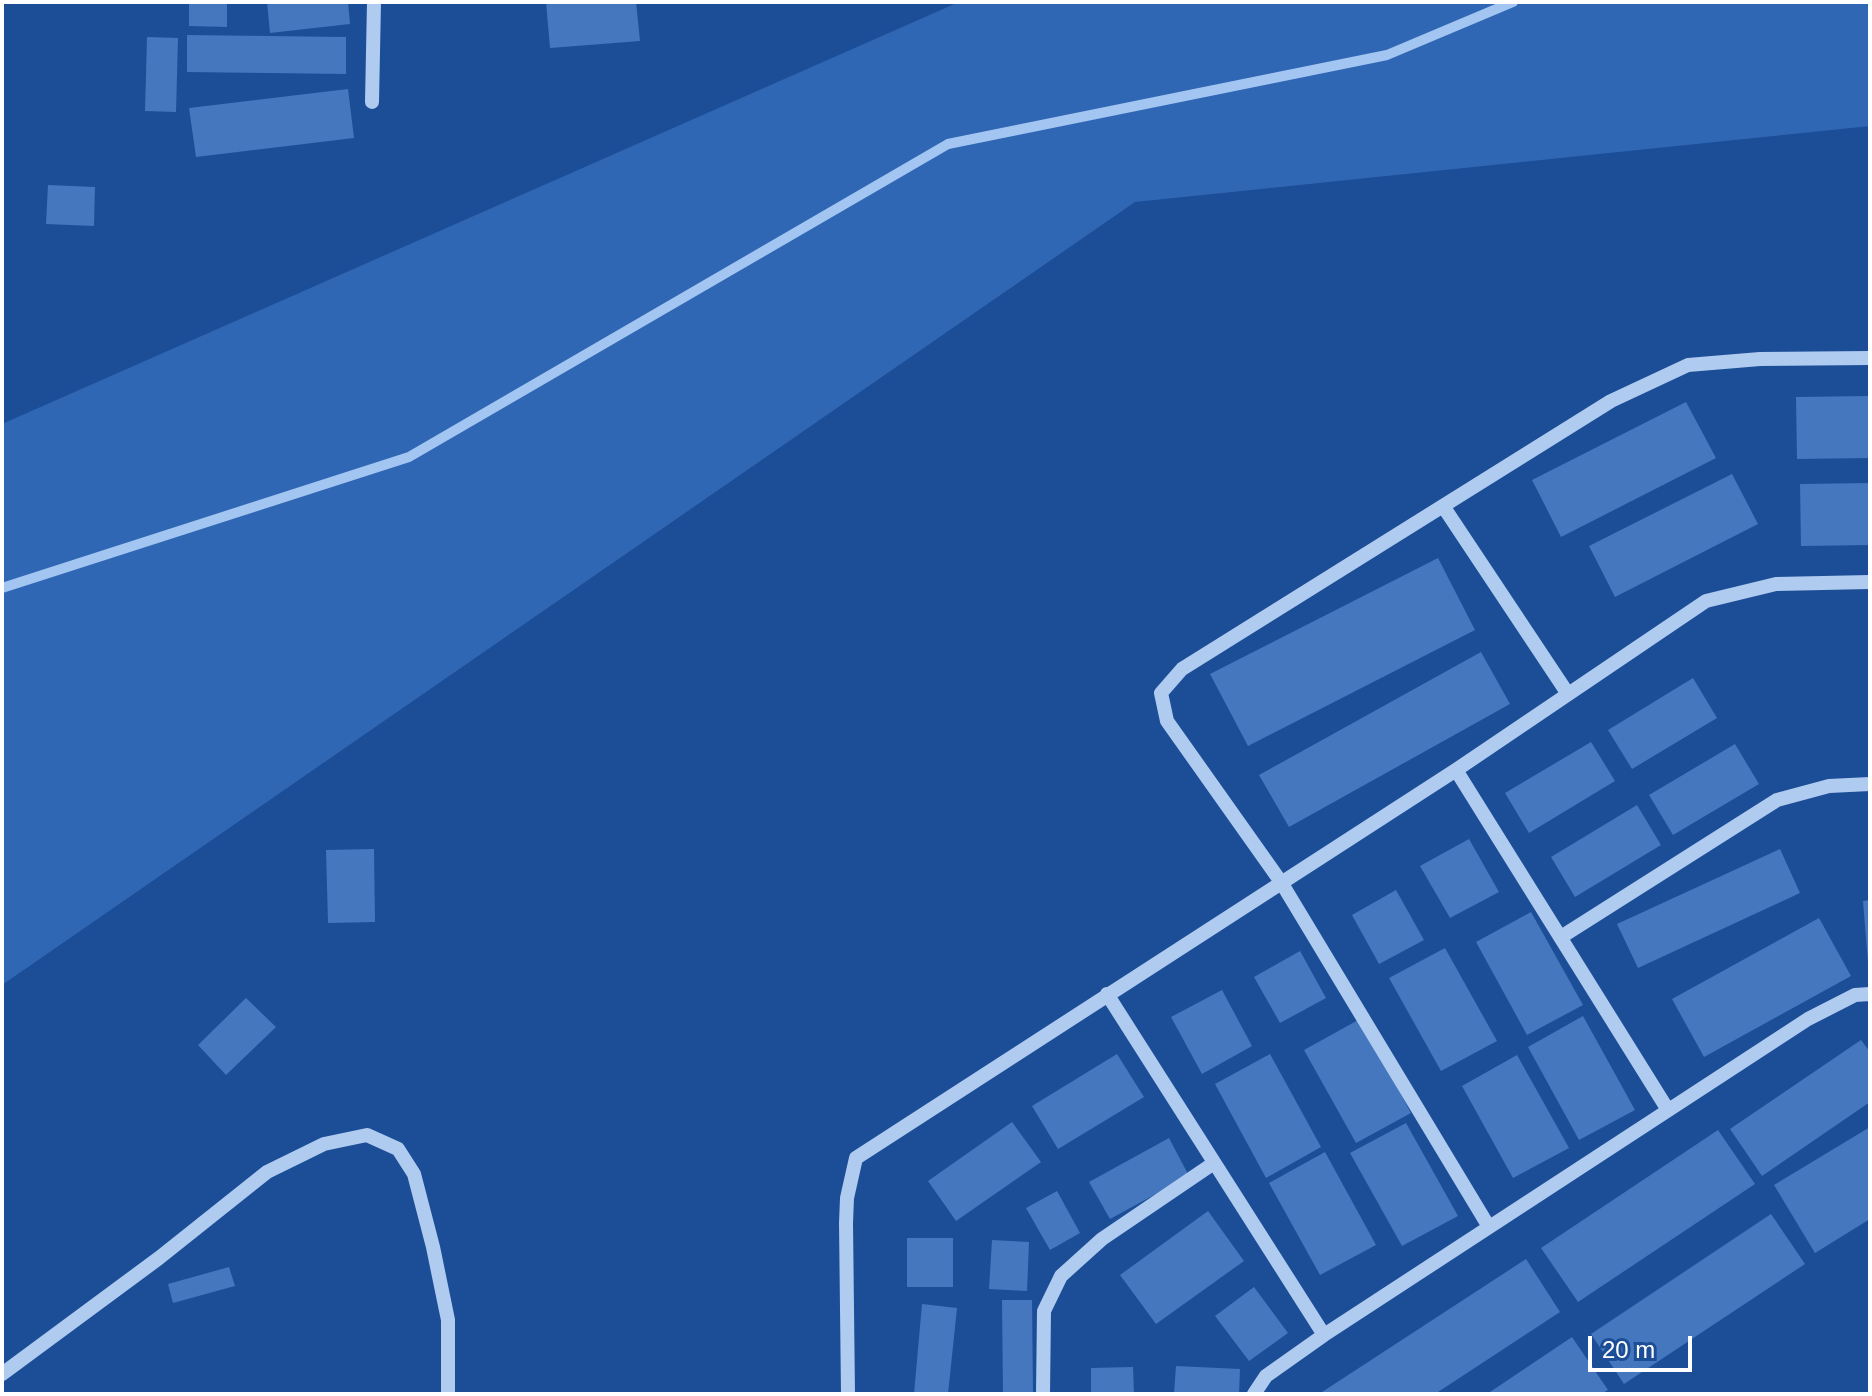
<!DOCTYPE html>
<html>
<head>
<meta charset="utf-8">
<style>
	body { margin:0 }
	#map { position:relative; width:1872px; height:1396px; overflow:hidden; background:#1c4e97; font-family:Helvetica,sans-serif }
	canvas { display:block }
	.frame { position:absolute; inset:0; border:4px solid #fff; pointer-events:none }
	.scale { position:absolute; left:1588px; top:1336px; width:104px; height:36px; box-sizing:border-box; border:4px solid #fff; border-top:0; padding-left:10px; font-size:24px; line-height:28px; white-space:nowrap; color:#fff; -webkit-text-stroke:6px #1c4e97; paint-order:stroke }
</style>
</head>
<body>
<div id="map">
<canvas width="1872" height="1396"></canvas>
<div class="frame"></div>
<div class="scale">20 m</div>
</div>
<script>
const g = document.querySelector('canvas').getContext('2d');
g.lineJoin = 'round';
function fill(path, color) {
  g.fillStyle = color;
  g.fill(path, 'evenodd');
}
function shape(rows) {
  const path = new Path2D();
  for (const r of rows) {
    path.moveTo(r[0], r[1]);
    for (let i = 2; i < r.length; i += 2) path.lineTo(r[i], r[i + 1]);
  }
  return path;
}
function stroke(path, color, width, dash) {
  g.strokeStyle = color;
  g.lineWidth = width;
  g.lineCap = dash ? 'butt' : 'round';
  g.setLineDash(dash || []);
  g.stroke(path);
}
const green = shape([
	[959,2,1870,2,1870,126,1135,202,2,985,2,424]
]);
const stream = shape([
	[2,588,409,457,948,144,1387,55,1513,2]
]);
const building = shape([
	[189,2,227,2,227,27,189,26],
	[267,2,348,2,350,24,270,33],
	[546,2,636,2,640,41,550,48],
	[187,35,346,37,346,74,187,72],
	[147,37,178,38,176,112,145,111],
	[348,89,354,138,196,157,189,108],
	[48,185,95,187,94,226,46,224],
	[1870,396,1870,458,1797,459,1796,397],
	[1686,402,1716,458,1561,537,1532,480],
	[1732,474,1758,524,1615,597,1589,546],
	[1870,483,1870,545,1801,546,1800,484],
	[1438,558,1475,630,1248,746,1210,674],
	[1481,652,1510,704,1289,827,1259,775],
	[1693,678,1717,718,1632,769,1608,730],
	[1591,742,1615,781,1529,833,1505,793],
	[1735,744,1759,784,1673,835,1649,795],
	[1637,805,1661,845,1575,897,1551,857],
	[1469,839,1499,892,1450,918,1420,866],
	[374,849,375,922,328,923,326,850],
	[1780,849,1800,893,1638,968,1617,924],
	[1396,890,1424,940,1379,964,1352,915],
	[1870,900,1870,963,1868,963,1863,901],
	[1531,912,1583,1005,1527,1035,1476,942],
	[1819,918,1851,976,1704,1057,1672,999],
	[1445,948,1497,1041,1441,1071,1389,978],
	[1300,951,1326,998,1280,1023,1254,977],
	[1222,990,1252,1046,1202,1074,1171,1017],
	[246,998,276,1027,226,1075,198,1045],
	[1583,1016,1635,1110,1579,1140,1528,1047],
	[1360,1019,1411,1113,1356,1143,1304,1050],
	[1861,1040,1870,1052,1870,1102,1762,1176,1730,1129],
	[1117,1054,1144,1097,1058,1149,1032,1106],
	[1270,1054,1321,1147,1266,1178,1215,1084],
	[1517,1055,1569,1148,1513,1178,1462,1086],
	[1012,1122,1041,1162,956,1221,928,1181],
	[1406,1123,1458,1216,1402,1246,1350,1153],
	[1870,1127,1870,1219,1815,1253,1774,1185],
	[1718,1130,1755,1184,1578,1302,1541,1248],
	[1169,1138,1189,1176,1110,1219,1089,1182],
	[1325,1152,1376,1245,1320,1275,1269,1183],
	[1057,1191,1080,1233,1050,1250,1026,1208],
	[1208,1211,1244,1261,1156,1324,1120,1275],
	[1771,1214,1805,1264,1624,1384,1591,1334],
	[907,1238,953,1238,953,1287,907,1287],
	[992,1240,1029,1242,1027,1291,989,1289],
	[1526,1259,1560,1312,1435,1394,1319,1394],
	[229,1267,235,1286,173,1303,168,1284],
	[1254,1287,1288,1333,1249,1361,1215,1316],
	[1002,1300,1032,1300,1033,1394,1003,1394],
	[922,1304,957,1308,948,1394,914,1394],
	[1572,1337,1608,1390,1601,1394,1487,1394],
	[1176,1366,1240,1369,1239,1394,1174,1394],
	[1133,1367,1134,1394,1091,1394,1091,1368]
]);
const minor = shape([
	[372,102,374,2],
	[1443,506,1568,694],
	[1456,770,1668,1110],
	[1561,937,1777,800,1829,786,1870,784],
	[1107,994,1324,1335],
	[1489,1227,1281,882,1167,721,1161,693,1182,669,1611,401,1688,365,1760,359,1870,358],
	[2,1374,159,1258,267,1172,324,1144,367,1135,398,1149,414,1174,433,1247,448,1320,448,1394],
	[848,1394,846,1223,847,1198,856,1158,1456,770,1706,601,1776,584,1870,582],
	[1043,1394,1044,1311,1061,1276,1102,1239,1214,1163],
	[1254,1394,1266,1376,1324,1335,1808,1019,1855,995,1870,994]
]);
fill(green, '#3067b4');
stroke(stream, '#a3c5f2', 10);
fill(building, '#4477be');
stroke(minor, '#b0cbf0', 14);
</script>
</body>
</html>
